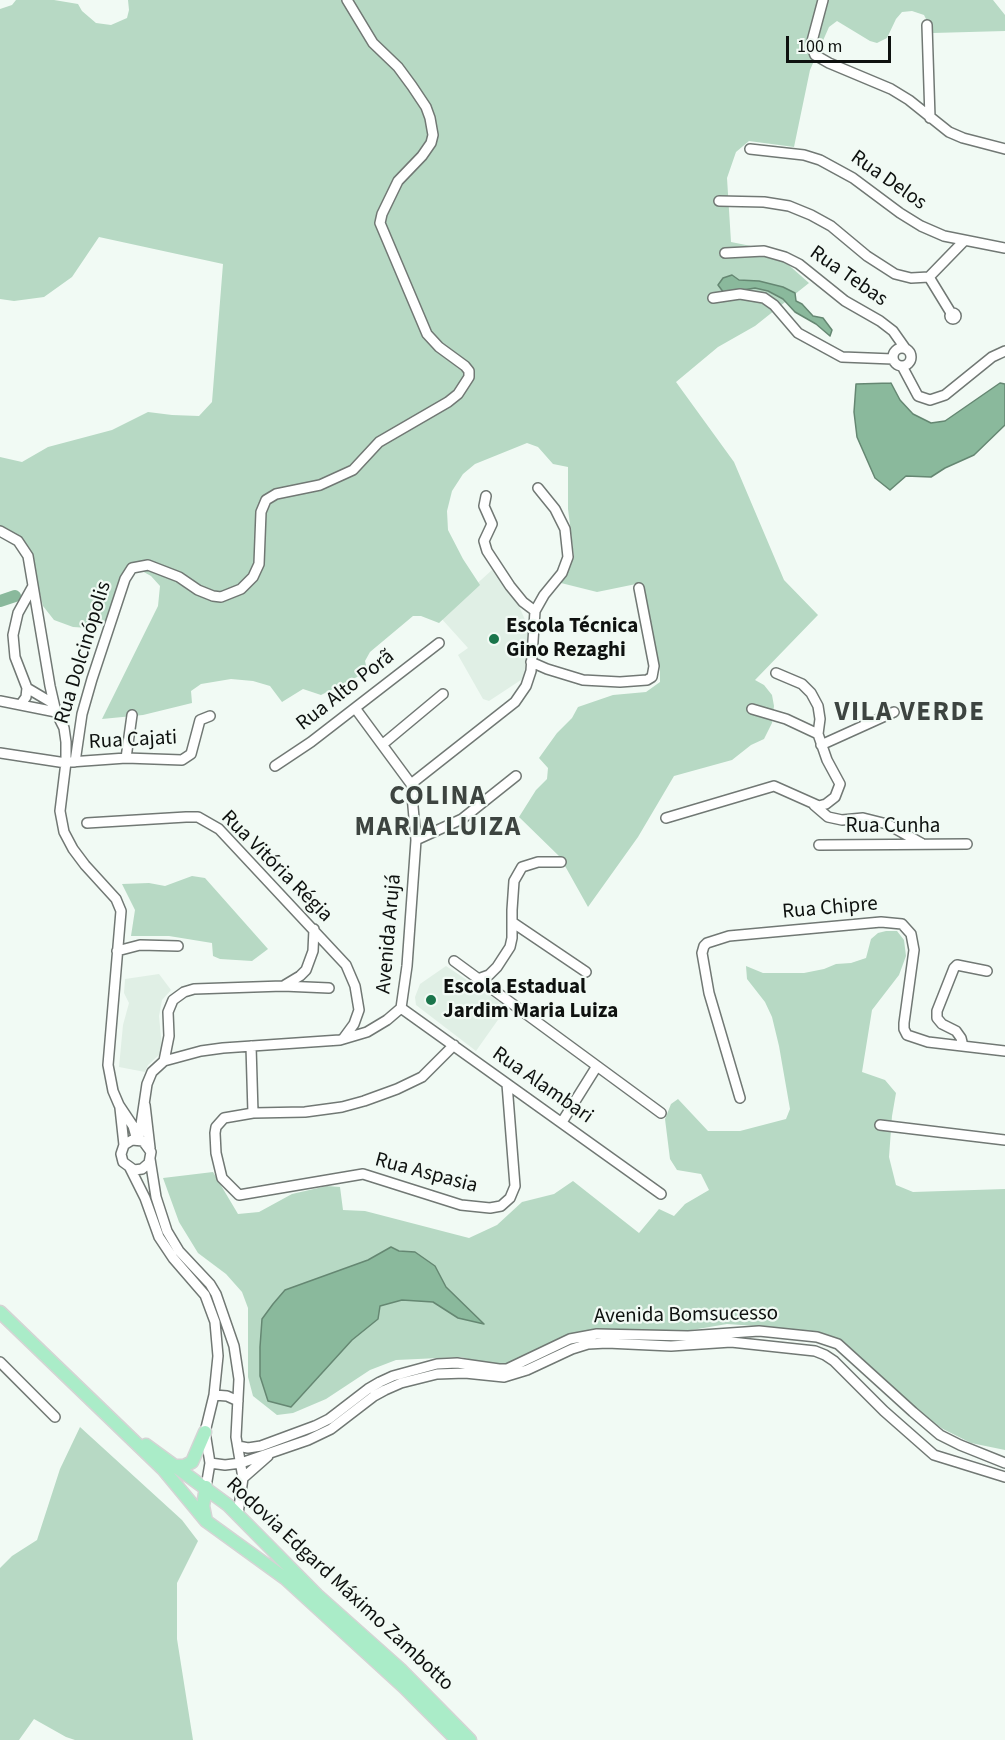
<!DOCTYPE html>
<html>
<head>
<meta charset="utf-8">
<style>
	body { margin:0 }
	#map { position:relative; width:1005px; height:1740px; overflow:hidden; background:#f1faf4; font-family:"Source Sans 3",sans-serif }
	canvas { display:block }
	.scale { position:absolute; left:786px; top:36px; width:105px; height:27px; box-sizing:border-box; border:3px solid #0e110f; border-top:0; padding-left:8px; font-size:18px; line-height:21px; white-space:nowrap; color:#0e110f; -webkit-text-stroke:4px #f1faf4; paint-order:stroke }
</style>
</head>
<body>
<div id="map">
<canvas width="1005" height="1740"></canvas>
<div class="scale">100 m</div>
</div>
<script>
const g = document.querySelector('canvas').getContext('2d');
g.lineJoin = 'round';
function fill(path, color) {
  g.fillStyle = color;
  g.fill(path, 'evenodd');
}
function shape(rows) {
  const path = new Path2D();
  for (const r of rows) {
    if (r.length === 3) {
      path.moveTo(r[0] + r[2], r[1]);
      path.arc(r[0], r[1], r[2], 0, 2 * Math.PI);
      continue;
    }
    path.moveTo(r[0], r[1]);
    for (let i = 2; i < r.length; i += 2) path.lineTo(r[i], r[i + 1]);
  }
  return path;
}
function stroke(path, color, width, dash) {
  g.strokeStyle = color;
  g.lineWidth = width;
  g.lineCap = dash ? 'butt' : 'round';
  g.setLineDash(dash || []);
  g.stroke(path);
}
function label(font, color, halo, rows, align = 'center') {
  g.font = font + ' "Source Sans 3",sans-serif';
  g.lineWidth = 4.5;
  g.setLineDash([]);
  g.textBaseline = 'middle';
  g.strokeStyle = halo;
  g.fillStyle = color;
  for (const [text, x, y, turn = 0] of rows) {
    g.save();
    g.translate(x, y);
    g.rotate((+turn || 0) * Math.PI / 180);
    g.textAlign = isNaN(turn) ? turn : align;
    if (halo) g.strokeText(text, 0, 0);
    g.fillText(text, 0, 0);
    g.restore();
  }
}
const built = shape([
	[492,570,519,606,529,629,524,678,489,701,483,699,458,655,468,648,440,617],
	[446,966,507,1007,476,1051,416,1005,415,997,420,984],
	[159,974,171,990,162,1000,159,1016,162,1048,159,1055,148,1065,145,1072,119,1067,123,1025,129,1003,124,993,125,979]
]);
const green = shape([
	[16,0,54,0,78,4,82,11,96,23,111,25,127,18,129,10,128,0,993,0,1005,15,1005,31,933,33,924,15,912,11,902,12,896,19,887,38,877,43,870,41,837,21,829,27,810,70,794,147,749,141,736,152,727,178,731,242,756,247,783,260,809,283,755,326,718,347,676,382,734,462,784,580,818,615,755,680,764,685,772,695,774,706,772,723,764,739,751,745,732,760,674,776,638,837,588,907,560,857,519,817,536,790,547,779,548,768,539,758,557,733,572,718,578,707,613,695,646,692,660,682,660,671,641,583,597,592,561,583,574,557,568,509,568,467,553,464,538,447,527,443,475,464,463,474,452,491,447,511,448,530,463,559,480,585,439,623,421,616,413,616,370,652,365,661,367,670,361,675,321,695,303,689,282,702,270,686,253,681,231,679,201,684,191,691,192,703,143,715,102,719,158,606,160,586,151,576,142,571,128,569,108,623,89,628,73,627,54,620,43,606,29,550,0,528,0,457,22,462,48,447,112,430,148,412,172,415,199,416,212,402,223,264,99,237,72,277,44,297,14,301,0,299,0,9,12,5],
	[192,876,205,878,268,949,252,961,220,959,213,956,212,943,169,936,131,936,135,910,122,884,149,883,165,886],
	[886,931,897,931,904,940,906,956,899,975,872,1010,862,1072,885,1080,896,1093,892,1116,889,1157,896,1185,913,1192,1005,1189,1005,1450,971,1443,943,1429,921,1414,871,1367,836,1339,756,1326,727,1324,674,1333,629,1331,577,1333,507,1365,488,1364,461,1357,396,1360,370,1370,326,1399,293,1413,277,1415,253,1396,248,1377,248,1308,242,1292,226,1274,198,1253,179,1222,163,1178,213,1172,238,1214,259,1212,292,1194,327,1186,340,1187,343,1210,365,1211,469,1238,497,1225,522,1202,554,1194,573,1181,639,1233,659,1209,674,1216,685,1204,709,1190,701,1174,677,1170,670,1159,665,1119,671,1104,678,1099,708,1131,740,1131,786,1119,790,1109,779,1046,772,1017,765,1002,747,979,746,966,763,973,804,973,824,969,836,964,851,963,866,958,871,939,878,933],
	[80,1427,182,1520,198,1541,177,1583,177,1639,193,1740,75,1740,66,1737,34,1719,19,1740,0,1740,0,1568,12,1556,37,1540,60,1469]
]);
const water = shape([
	[732,275,739,280,759,281,783,287,795,293,796,301,802,304,813,316,823,318,832,330,830,336,816,324,795,312,783,299,768,291,755,288,724,293,718,285,723,278,732,275],
	[891,383,900,400,913,414,931,423,945,421,1000,383,1005,384,1005,425,974,455,945,468,931,477,906,476,890,490,875,478,857,437,854,412,856,384,891,383],
	[391,1247,399,1251,415,1252,435,1266,446,1287,484,1324,458,1318,433,1302,402,1300,380,1306,378,1319,352,1340,291,1407,268,1401,260,1376,260,1347,262,1319,273,1304,285,1290,368,1260,391,1247]
]);
const river = shape([
	[0,601,15,596]
]);
const minor = shape([
	[823,0,811,45,815,55,829,63,891,89,909,100,949,132,963,138,1005,149],
	[927,25,930,118],
	[750,149,804,155,820,160,853,178,900,213,921,226,944,236,1005,248],
	[719,201,764,202,789,206,811,215,831,226,867,256,895,274,911,278,929,277],
	[725,253,764,251,785,257,799,264,845,301,880,321,893,331,905,348],
	[929,277,964,241],
	[929,277,951,313],
	[713,298,740,294,764,298,774,305,798,333,842,357,893,359],
	[953,316,3],
	[902,357,9],
	[902,366,918,396,930,400,945,395,992,357,1005,351],
	[486,496,484,506,492,524,484,541,487,551,510,586,523,602,535,611],
	[0,531,18,541,28,556,50,686,56,712,64,728,66,742,66,762,60,811,64,832,73,849,85,865,116,899,121,911,108,1065,113,1091,119,1105,133,1126,137,1140],
	[531,662,547,669,583,680,620,682,647,680,652,677,654,666,639,588],
	[776,673,802,684,811,693,818,706,820,719,818,734],
	[27,688,54,704],
	[0,701,56,712],
	[21,704,26,697,27,688,15,657,13,635,18,613,33,586],
	[383,744,443,694],
	[821,745,894,712],
	[0,753,66,763],
	[126,758,132,715],
	[70,762,126,758,182,760,191,754,200,720,210,716],
	[75,762,82,714,92,679,125,579,132,568,148,565,179,577,198,590,213,596,221,597,241,589,253,577,259,564,261,512,266,500,276,494,320,485,353,470,379,442,448,402,458,394,469,377,469,371,465,366,439,347,427,334,380,223,382,214,398,181,422,156,431,143,433,135,430,118,426,107,412,86,398,67,373,43,347,0],
	[275,766,311,742,439,643],
	[411,784,515,702,526,686,531,671,535,611,544,595,562,573,568,557,565,529,555,509,538,488],
	[814,805,828,817,842,820,863,818,887,824,921,843],
	[666,818,774,786,819,806,826,804,835,797,840,784,827,760,818,734,786,719,752,709],
	[87,823,186,817,198,817,219,829,346,965,355,986,359,1010,354,1024,343,1039],
	[416,840,462,819,516,776],
	[819,845,967,844],
	[512,922,586,972],
	[117,951,140,945,178,946],
	[454,961,661,1113],
	[478,979,489,975,497,967,510,947,512,938,512,910,514,881,522,867,538,862,561,862],
	[285,985,300,976,306,970,313,951,314,929],
	[401,1008,661,1194],
	[454,1045,422,1077,397,1089,364,1101,342,1107,305,1112,253,1113,224,1118,216,1127,215,1133,216,1153,222,1178,239,1195,363,1174,461,1205,490,1208,501,1206,510,1198,515,1186,507,1084],
	[251,1046,253,1113],
	[963,1046,961,1038,956,1031,942,1024,937,1018,937,1011,954,968,957,965,987,971],
	[164,1061,169,1036,168,1012,173,1000,184,992,194,989,283,986,329,988],
	[740,1098,709,993,702,953,704,946,707,943,729,936,881,922,902,924,911,934,914,950,904,1023,904,1029,907,1035,928,1042,1005,1051],
	[145,1105,150,1148],
	[120,1108,124,1145,121,1154,123,1162,134,1170,142,1169,149,1163,151,1152,143,1141,132,1140,124,1145],
	[562,1122,597,1066],
	[880,1125,1005,1140],
	[139,1138,147,1084,152,1072,164,1061,201,1051,223,1048,340,1040,367,1032,387,1020,401,1008,407,966,416,840,411,784,355,708],
	[150,1159,156,1197,167,1231,179,1251,210,1284,216,1294,234,1346,239,1379,236,1437,243,1478,238,1514],
	[130,1168,145,1198,159,1237,173,1258,205,1295,215,1322,218,1356,214,1395,205,1432,210,1463,206,1487],
	[0,1362,55,1417],
	[214,1395,227,1396,238,1401],
	[238,1446,248,1448,261,1446,315,1426,329,1419,368,1389,380,1382,393,1376,437,1364,457,1363,499,1369,507,1369,570,1339,597,1334,688,1336,759,1331,817,1337,838,1344,913,1412,940,1435,960,1445,1005,1463],
	[210,1463,225,1465,241,1463,308,1440,331,1429,374,1396,385,1390,401,1383,437,1374,465,1373,504,1377,527,1370,572,1349,588,1344,607,1343,671,1346,731,1342,815,1351,825,1355,834,1361,884,1411,934,1455,1005,1477],
	[243,1478,268,1456]
]);
const major = shape([
	[0,1312,163,1469,206,1521,286,1579,404,1687,457,1740],
	[146,1445,228,1505,317,1595,400,1669,470,1740],
	[176,1466,184,1466,192,1462,205,1432],
	[206,1487,203,1506,206,1521]
]);
const markers = [
	[494,639,6,"#1a754b"],
	[431,1000,6,"#1a754b"]
];
const streetNames = [
	["Rua Delos",888,181,35],
	["Rua Tebas",848,277,35],
	["Rua Dolcinópolis",84,653,-73],
	["Rua Alto Porã",346,691,-38],
	["Rua Cajati",133,741,-3],
	["Rua Cunha",893,827],
	["Rua Vitória Régia",276,867,45],
	["Rua Chipre",830,909,-5],
	["Avenida Arujá",390,934,-85],
	["Rua Alambari",542,1086,35],
	["Rua Aspasia",426,1174,15],
	["Avenida Bomsucesso",686,1316,-1],
	["Rodovia Edgard Máximo Zambotto",339,1585,43]
];
const poiNames = [
	["Escola Técnica",506,627],
	["Gino Rezaghi",506,651],
	["Escola Estadual",443,988],
	["Jardim Maria Luiza",443,1012]
];
const districtNames = [
	["VILA VERDE",910,714],
	["COLINA",438,798],
	["MARIA LUIZA",438,829]
];
fill(built, '#e0efe5');
fill(green, '#b7d9c4');
fill(water, '#8ab99c');
stroke(water, '#658772', 1.5);
stroke(river, '#8ab99c', 12);
stroke(minor, '#717874', 12);
stroke(major, '#d4d4d4', 15);
stroke(minor, '#fff', 9);
stroke(major, '#aaecc8', 12);
for (const [x, y, r, color] of markers) {
  const dot = new Path2D();
  dot.arc(x, y, r, 0, 2 * Math.PI);
  g.fillStyle = color;
  g.fill(dot);
  stroke(dot, '#f1faf4', 2);
}
label('21px', '#0e110f', '#f1faf4', streetNames);
label('bold 21px', '#0e110f', '#f1faf4', poiNames, 'left');
g.letterSpacing = '1.5px';
label('bold 27px', '#3d4440', '#f1faf4', districtNames);
g.letterSpacing = '0px';
</script>
</body>
</html>
